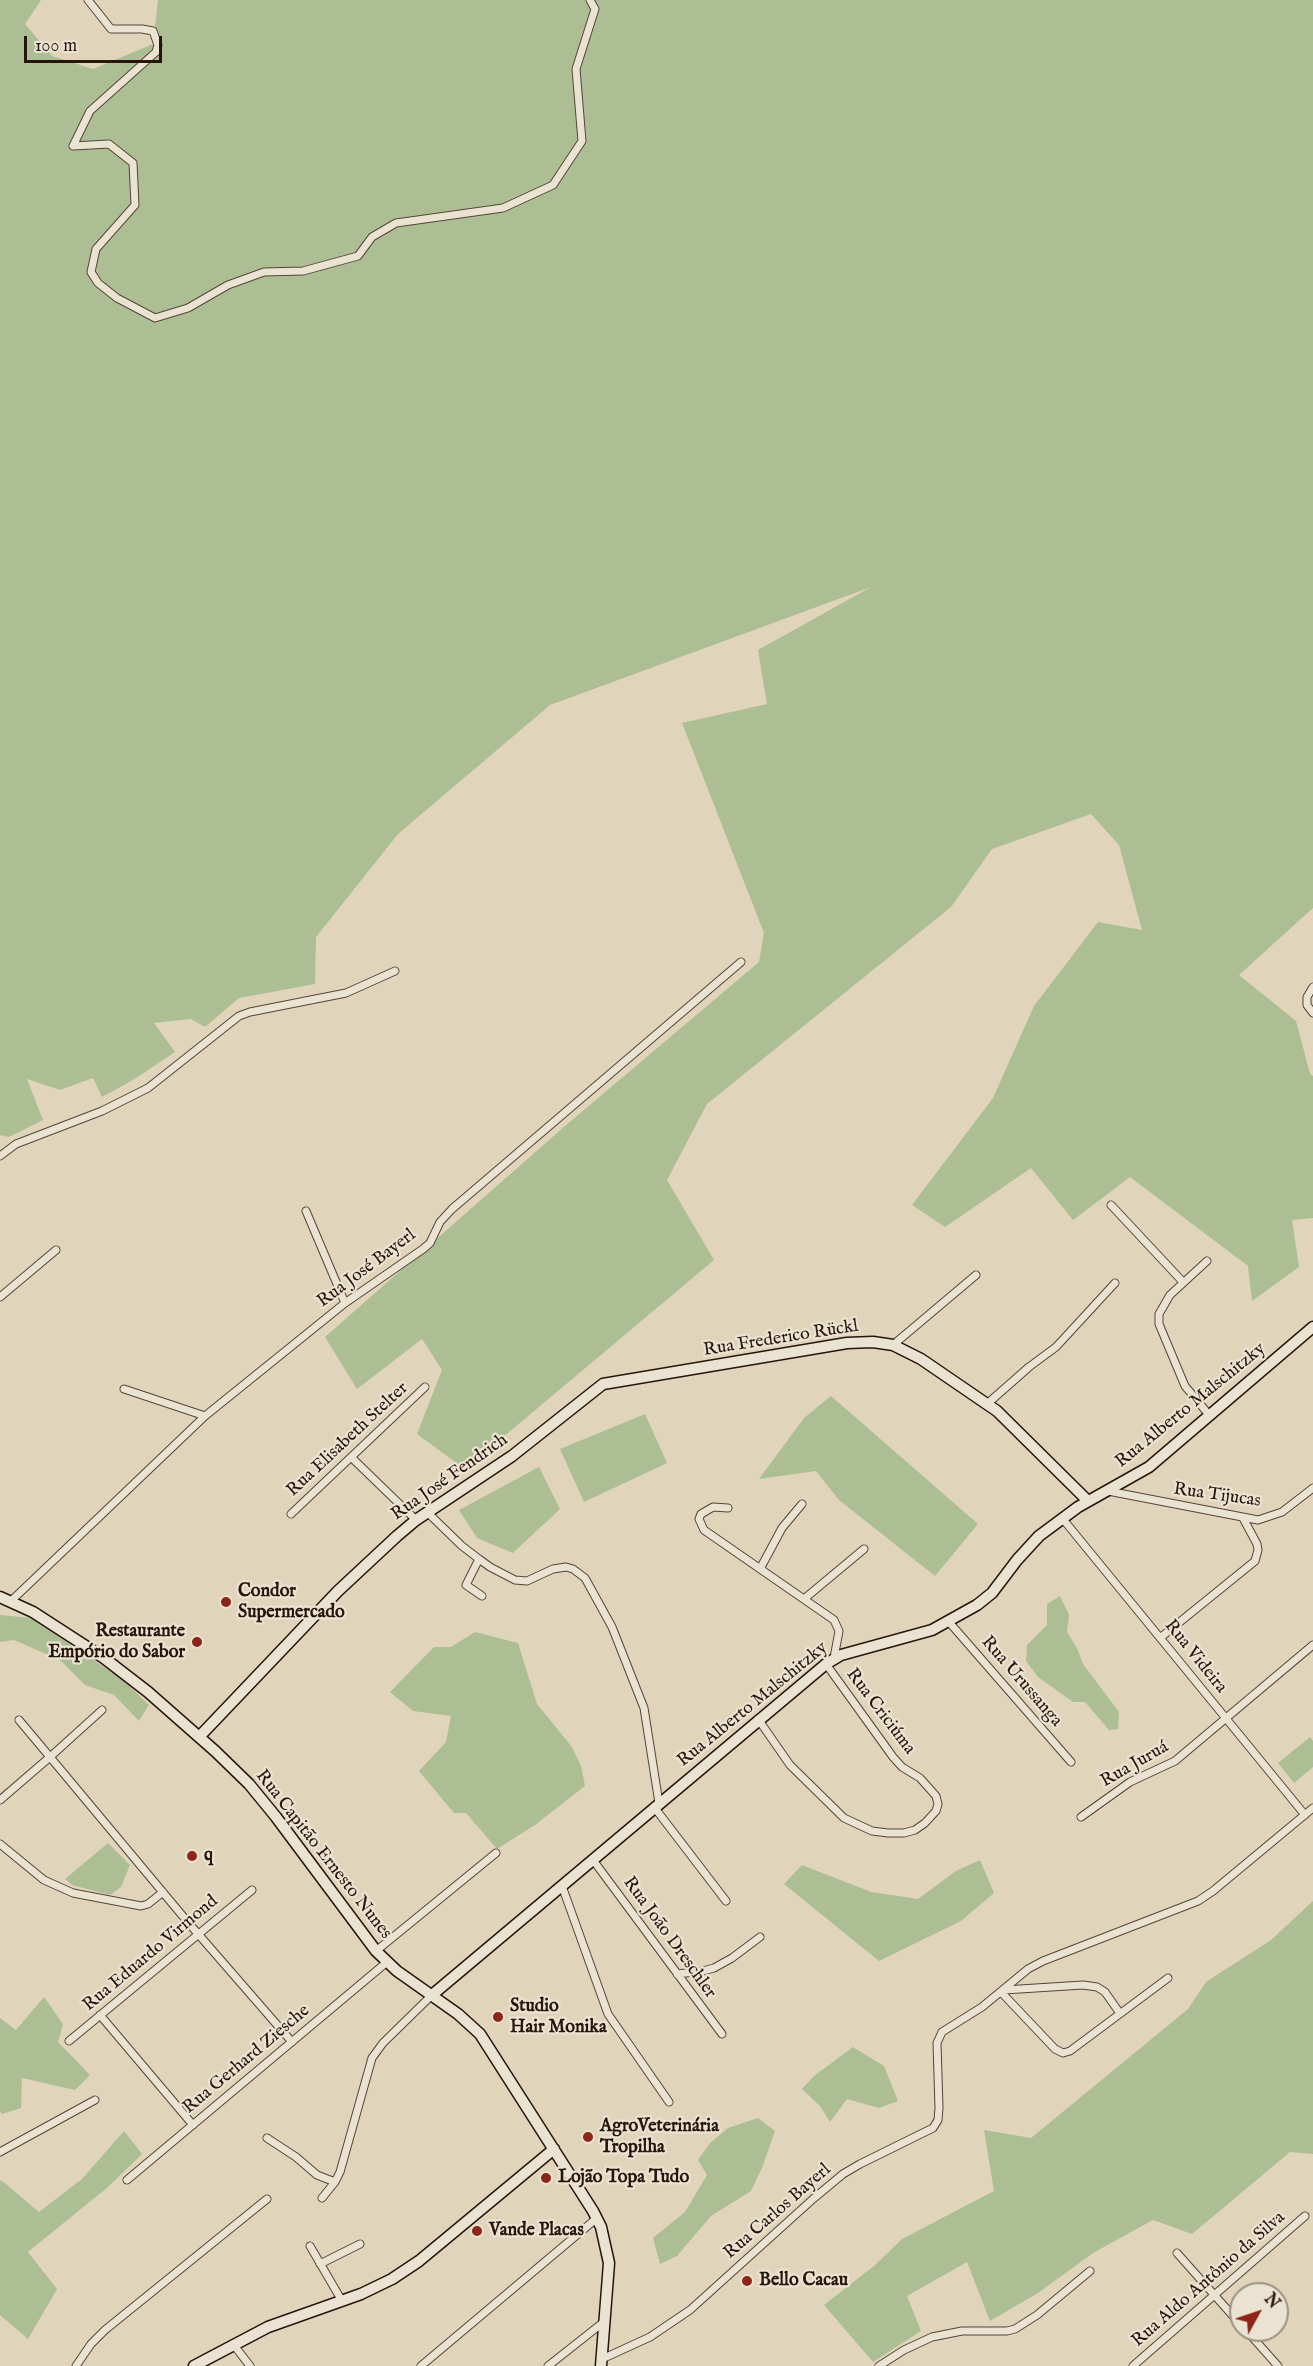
<!DOCTYPE html>
<html>
<head>
<meta charset="utf-8">
<style>
	body { margin:0 }
	#map { position:relative; width:1313px; height:2366px; overflow:hidden; background:#e0d4ba; font-family:"IM FELL English",serif }
	canvas { display:block }
	.north { position:absolute; left:1229px; top:2282px; width:60px; height:60px; box-sizing:border-box; background:#ebe3d2; border:2px solid #9c9182; border-radius:50%; rotate:50deg; font-size:16px; font-weight:700; line-height:24px; text-align:center; color:#26150b }
	.north::after { content:''; display:block; margin:auto; width:21px; height:27px; background:#8f2418; clip-path:polygon(50% 0,100% 100%,50% 72%,0 100%) }
	.scale { position:absolute; left:24px; top:36px; width:138px; height:27px; box-sizing:border-box; border:3px solid #26150b; border-top:0; padding-left:8px; font-size:18px; line-height:21px; white-space:nowrap; color:#26150b; -webkit-text-stroke:4px #ebe3d2; paint-order:stroke }
</style>
</head>
<body>
<div id="map">
<canvas width="1313" height="2366"></canvas>
<div class="north">N</div>
<div class="scale">100 m</div>
</div>
<script>
const g = document.querySelector('canvas').getContext('2d');
g.lineJoin = 'round';
function fill(path, color) {
  g.fillStyle = color;
  g.fill(path, 'evenodd');
}
function shape(rows) {
  const path = new Path2D();
  for (const r of rows) {
    path.moveTo(r[0], r[1]);
    for (let i = 2; i < r.length; i += 2) path.lineTo(r[i], r[i + 1]);
  }
  return path;
}
function stroke(path, color, width, dash) {
  g.strokeStyle = color;
  g.lineWidth = width;
  g.lineCap = dash ? 'butt' : 'round';
  g.setLineDash(dash || []);
  g.stroke(path);
}
function label(font, color, halo, rows, align = 'center') {
  g.font = font + ' "IM FELL English",serif';
  g.lineWidth = 4.5;
  g.setLineDash([]);
  g.textBaseline = 'middle';
  g.strokeStyle = halo;
  g.fillStyle = color;
  for (const [text, x, y, turn = 0] of rows) {
    g.save();
    g.translate(x, y);
    g.rotate((+turn || 0) * Math.PI / 180);
    g.textAlign = isNaN(turn) ? turn : align;
    if (halo) g.strokeText(text, 0, 0);
    g.fillText(text, 0, 0);
    g.restore();
  }
}
const green = shape([
	[0,0,41,0,25,24,52,56,93,69,153,44,158,0,1313,0,1313,908,1239,975,1296,1021,1310,1074,1313,1076,1313,1218,1292,1220,1299,1267,1252,1301,1248,1266,1130,1177,1073,1220,1031,1168,945,1227,912,1205,993,1098,1034,1006,1098,922,1142,930,1119,845,1091,814,992,849,951,907,707,1104,667,1180,714,1260,465,1469,417,1434,442,1370,422,1339,357,1389,325,1337,565,1126,759,962,764,933,682,723,767,704,758,650,871,587,550,705,398,834,316,937,315,984,239,998,205,1027,191,1019,154,1023,175,1052,133,1080,102,1097,93,1078,60,1090,27,1079,43,1120,9,1137,0,1135],
	[831,1396,978,1524,935,1576,839,1500,816,1471,759,1479,804,1418],
	[645,1414,667,1463,584,1502,560,1449],
	[539,1467,560,1509,513,1553,477,1538,459,1510],
	[1060,1596,1069,1615,1067,1632,1077,1648,1083,1664,1119,1712,1118,1729,1109,1730,1085,1702,1073,1702,1038,1677,1026,1661,1027,1645,1047,1625,1047,1604],
	[0,1615,32,1618,123,1680,149,1705,139,1721,114,1695,85,1685,60,1660,14,1640,0,1642],
	[475,1632,518,1643,537,1704,572,1747,581,1766,585,1786,535,1825,497,1849,466,1813,454,1813,419,1771,446,1742,451,1716,413,1711,390,1692,434,1647,451,1647],
	[1310,1737,1313,1741,1313,1767,1294,1783,1278,1763],
	[108,1843,130,1865,121,1887,110,1895,72,1885,65,1879],
	[980,1860,994,1893,961,1921,879,1961,784,1884,802,1865,871,1892,918,1899,956,1871],
	[1313,1901,1313,2154,1290,2152,1192,2234,1153,2220,1093,2253,1038,2293,990,2321,967,2262,907,2296,921,2331,873,2362,824,2305,874,2266,902,2239,994,2191,984,2130,1031,2138,1188,2009,1206,1982,1271,1940],
	[44,1997,63,2024,58,2042,90,2075,75,2090,22,2078,21,2108,2,2114,0,2111,0,2018,16,2030],
	[853,2047,884,2066,898,2101,879,2108,847,2099,830,2122,820,2106,802,2089,814,2076],
	[758,2118,775,2131,762,2168,751,2191,711,2216,677,2256,660,2264,653,2238,685,2212,707,2175,698,2160,710,2143,728,2128],
	[124,2131,142,2154,108,2187,28,2252,57,2289,28,2339,0,2315,0,2182,1,2180,39,2212,82,2179]
]);
const street = shape([
	[88,0,111,29,142,29,153,31,158,45,156,52,90,111,73,146,109,144,133,163,135,205,96,249,91,272,98,283,117,298,155,318,188,308,228,285,264,272,303,271,358,256,372,237,396,223,503,208,553,185,582,141,576,69,595,9,590,0],
	[1313,987,1307,997,1307,1005,1313,1013],
	[0,1156,16,1144,102,1111,148,1088,239,1016,250,1012,346,993,395,971],
	[1111,1205,1183,1282],
	[306,1211,345,1303],
	[1207,1261,1170,1295,1159,1314,1159,1324,1185,1386,1210,1416],
	[0,1297,56,1250],
	[893,1345,976,1275],
	[124,1389,205,1416],
	[987,1404,1029,1367,1056,1347,1115,1283],
	[351,1457,416,1520],
	[1108,1491,1258,1520,1282,1512,1313,1488],
	[728,1508,713,1507,701,1514,699,1519,704,1530,834,1620,839,1631,834,1658],
	[427,1512,462,1546,479,1559,466,1585,482,1596],
	[291,1514,425,1387],
	[1062,1518,1305,1815],
	[479,1559,490,1567,515,1580,527,1581,553,1569,566,1567,573,1569,585,1578,612,1627,644,1708,659,1803],
	[760,1569,782,1528,802,1504],
	[804,1599,864,1549],
	[10,1602,205,1416,345,1303,423,1249,430,1243,440,1222,452,1209,741,962],
	[949,1622,1071,1762],
	[1160,1638,1255,1561,1258,1550,1257,1544,1243,1518],
	[758,1719,790,1765,844,1818,872,1831,888,1833,904,1833,915,1830,925,1823,936,1811,938,1804,936,1796,920,1778,902,1767,893,1757,826,1664],
	[19,1720,50,1757,102,1710],
	[0,1800,50,1757,186,1920,292,2042],
	[654,1807,726,1901],
	[1081,1817,1130,1782,1175,1761,1313,1645],
	[0,1844,44,1880,73,1893,141,1906,148,1904,163,1892],
	[593,1860,722,2034],
	[562,1886,608,2014,669,2102],
	[376,1951,496,1853],
	[677,1974,703,1971,714,1968,732,1958,760,1937],
	[1004,1990,1083,1985,1097,1987,1105,1992,1119,2012],
	[1001,1992,1055,2049,1063,2053,1070,2051,1168,1978],
	[100,2015,193,2125],
	[69,2041,252,1890],
	[267,2138,296,2157,317,2175,335,2182],
	[0,2152,95,2100],
	[127,2180,387,1962],
	[322,2198,335,2182,340,2172,372,2058,383,2043,432,1995],
	[310,2246,342,2301],
	[1177,2253,1241,2325],
	[320,2264,360,2244],
	[1246,2330,1278,2366],
	[233,2344,250,2366],
	[602,2359,650,2337,690,2310,813,2199,843,2174,860,2164,933,2128,938,2120,939,2108,937,2043,942,2032,982,2007,1028,1969,1043,1961,1198,1901,1213,1891,1313,1808],
	[76,2366,91,2344,105,2330,267,2199],
	[421,2366,597,2218],
	[548,2366,605,2321],
	[879,2366,904,2350,932,2337,962,2331,1007,2331,1015,2329,1037,2315,1090,2271],
	[1133,2366,1305,2216]
]);
const secondary = shape([
	[0,1597,33,1612,104,1658,148,1692,215,1751,249,1784,276,1817,376,1951,397,1971,458,2014,480,2034,593,2211,601,2227,609,2263,601,2366],
	[199,1737,338,1591,397,1536,416,1520,512,1456,603,1384,847,1343,873,1342,893,1345,921,1359,997,1411,1088,1501],
	[432,1995,826,1664,841,1655,932,1630,977,1605,992,1593,1017,1560,1039,1536,1078,1507,1149,1467,1313,1327],
	[194,2366,268,2327,361,2294,392,2279,419,2261,554,2149]
]);
const markers = [
	[226,1602,6,"#8f2418"],
	[197,1642,6,"#8f2418"],
	[192,1856,6,"#8f2418"],
	[498,2017,6,"#8f2418"],
	[588,2137,6,"#8f2418"],
	[546,2178,6,"#8f2418"],
	[477,2231,6,"#8f2418"],
	[747,2281,6,"#8f2418"]
];
const streetNames = [
	["Rua José Bayerl",367,1269,-37],
	["Rua Frederico Rückl",781,1339,-9],
	["Rua Alberto Malschitzky",1191,1406,-39],
	["Rua Elisabeth Stelter",348,1440,-43],
	["Rua José Fendrich",450,1478,-35],
	["Rua Tijucas",1217,1496,8],
	["Rua Videira",1195,1657,51],
	["Rua Urussanga",1021,1682,49],
	["Rua Alberto Malschitzky",753,1705,-39],
	["Rua Criciúma",880,1712,53],
	["Rua Juruá",1135,1765,-30],
	["Rua Capitão Ernesto Nunes",323,1855,52],
	["Rua João Dreschler",669,1938,54],
	["Rua Eduardo Virmond",151,1954,-40],
	["Rua Gerhard Ziesche",247,2060,-40],
	["Rua Carlos Bayerl",778,2212,-41],
	["Rua Aldo Antônio da Silva",1209,2280,-41]
];
const poiNames = [
	["Condor",238,1592],
	["Supermercado",238,1613],
	["Restaurante",185,1632,"right"],
	["Empório do Sabor",185,1653,"right"],
	["q",204,1856],
	["Studio",510,2007],
	["Hair Monika",510,2028],
	["AgroVeterinária",600,2127],
	["Tropilha",600,2148],
	["Lojão Topa Tudo",558,2178],
	["Vande Placas",489,2231],
	["Bello Cacau",759,2281]
];
fill(green, '#adbe94');
stroke(street, '#544537', 9);
stroke(secondary, '#26150b', 13);
stroke(street, '#ebe3d2', 7);
stroke(secondary, '#ebe3d2', 10);
for (const [x, y, r, color] of markers) {
  const dot = new Path2D();
  dot.arc(x, y, r, 0, 2 * Math.PI);
  g.fillStyle = color;
  g.fill(dot);
  stroke(dot, '#ebe3d2', 2);
}
label('18px', '#26150b', '#ebe3d2', streetNames);
label('bold 18px', '#26150b', '#ebe3d2', poiNames, 'left');
</script>
</body>
</html>
